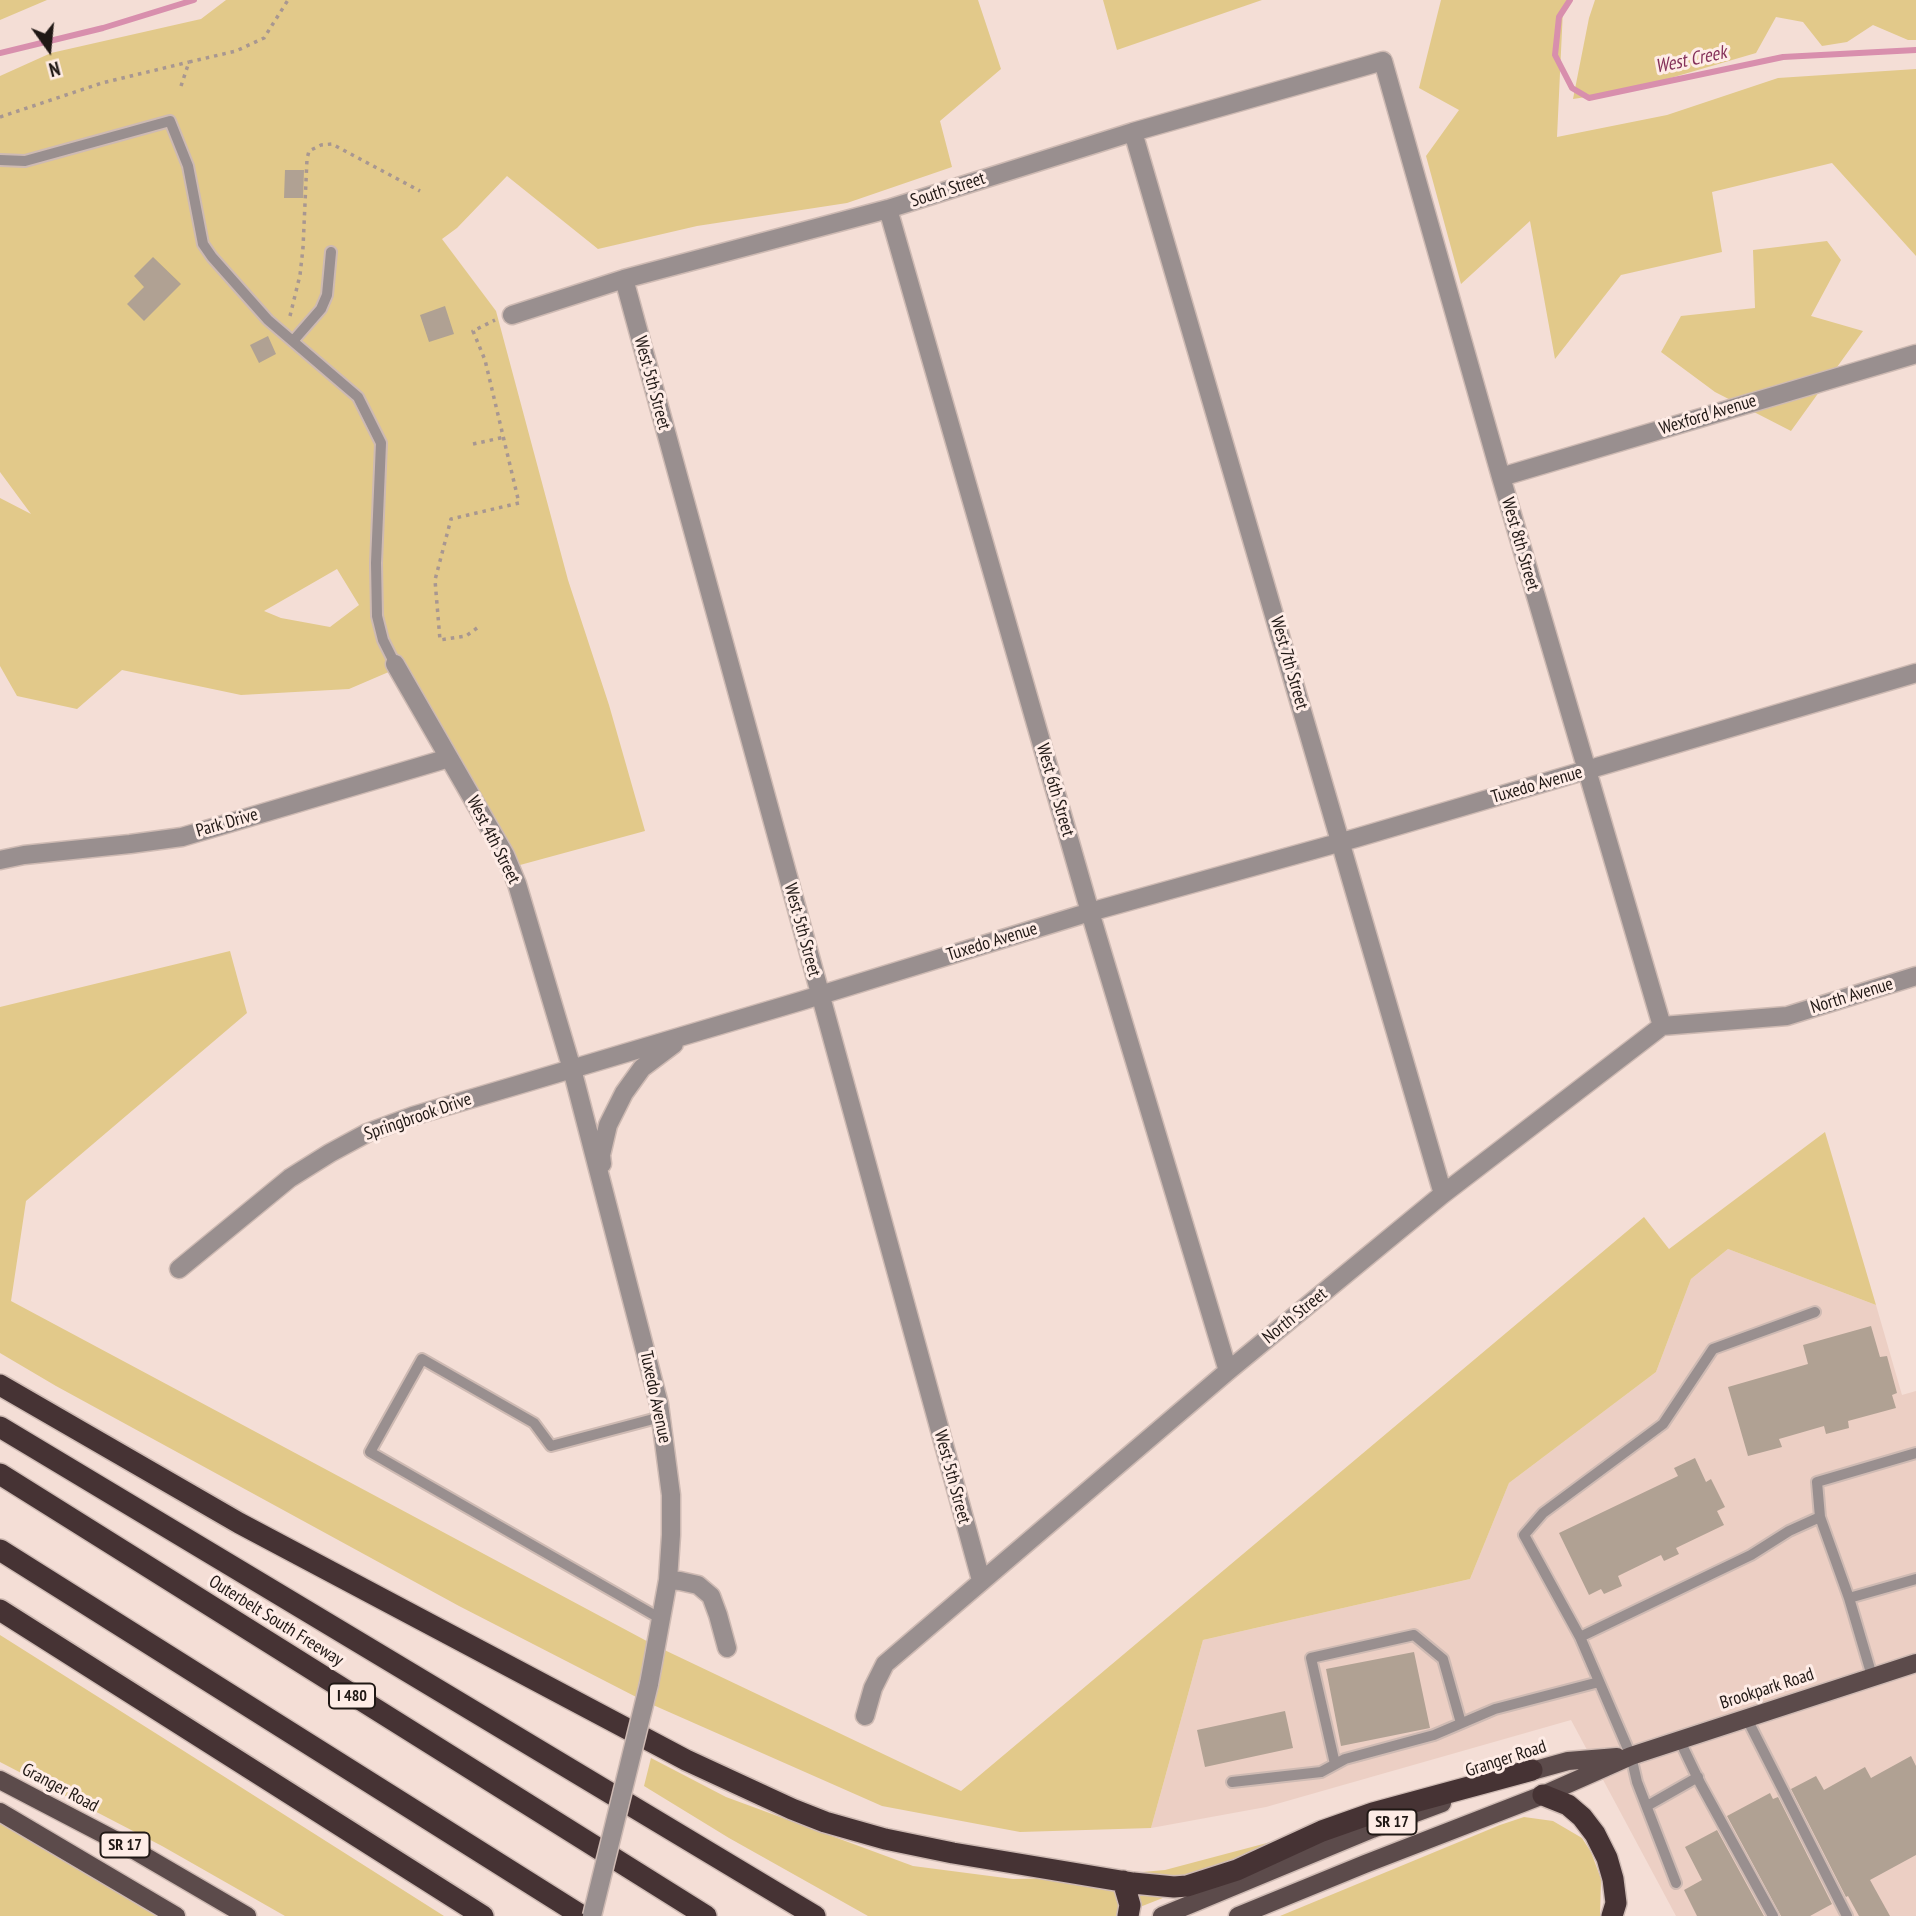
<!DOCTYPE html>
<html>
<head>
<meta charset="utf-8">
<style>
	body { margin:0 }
	#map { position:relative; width:1916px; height:1916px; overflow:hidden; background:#f4ded6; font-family:"PT Sans Narrow",sans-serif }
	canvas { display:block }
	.north { position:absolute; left:14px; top:14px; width:70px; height:70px; -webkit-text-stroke:5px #feece6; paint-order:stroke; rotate:165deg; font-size:19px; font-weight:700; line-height:28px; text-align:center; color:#201815 }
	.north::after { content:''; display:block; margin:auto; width:24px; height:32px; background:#201815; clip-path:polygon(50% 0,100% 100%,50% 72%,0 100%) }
</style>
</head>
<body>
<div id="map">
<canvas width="1916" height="1916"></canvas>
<div class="north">N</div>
</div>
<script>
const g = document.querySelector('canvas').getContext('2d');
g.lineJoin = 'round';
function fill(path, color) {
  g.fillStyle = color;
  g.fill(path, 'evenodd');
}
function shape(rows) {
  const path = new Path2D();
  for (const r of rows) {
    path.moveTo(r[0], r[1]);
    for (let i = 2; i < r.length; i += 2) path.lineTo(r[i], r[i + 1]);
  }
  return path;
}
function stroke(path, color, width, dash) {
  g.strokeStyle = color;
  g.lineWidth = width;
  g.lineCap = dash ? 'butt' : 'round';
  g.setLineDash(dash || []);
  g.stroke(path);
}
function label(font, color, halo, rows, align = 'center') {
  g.font = font + ' "PT Sans Narrow",sans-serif';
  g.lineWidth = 6;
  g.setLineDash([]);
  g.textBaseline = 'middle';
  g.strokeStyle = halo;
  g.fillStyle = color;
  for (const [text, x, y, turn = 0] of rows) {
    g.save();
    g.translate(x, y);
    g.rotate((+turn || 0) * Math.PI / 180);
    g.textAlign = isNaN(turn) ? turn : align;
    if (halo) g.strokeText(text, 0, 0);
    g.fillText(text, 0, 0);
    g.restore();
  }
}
const built = shape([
	[1728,1249,1876,1305,1902,1395,1916,1391,1916,1916,1676,1916,1571,1720,1266,1807,1151,1828,1203,1640,1470,1579,1509,1483,1656,1372,1691,1279]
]);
const green = shape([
	[0,0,47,0,0,20],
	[226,0,978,0,1001,69,940,121,952,167,847,203,697,226,598,249,507,176,457,228,442,239,496,311,568,580,609,705,645,831,520,865,398,668,349,689,241,695,122,670,77,709,17,696,0,666,0,498,31,514,0,472,0,76,51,53,201,19],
	[337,569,359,605,330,627,281,618,264,611],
	[1103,0,1262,0,1117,50],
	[1441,0,1567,0,1563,9,1557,137,1667,115,1778,78,1916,69,1916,256,1832,163,1712,192,1722,252,1621,275,1555,359,1530,221,1461,284,1426,156,1459,110,1419,88],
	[1595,0,1916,0,1916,40,1908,40,1873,25,1847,42,1822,46,1803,22,1776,17,1756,53,1626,91,1573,99,1589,18],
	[1827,241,1841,260,1811,316,1863,331,1791,431,1715,392,1661,352,1681,316,1755,308,1753,250],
	[230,951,247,1013,26,1201,11,1301,656,1646,961,1791,1644,1217,1669,1249,1825,1132,1876,1305,1728,1249,1691,1279,1656,1372,1509,1483,1470,1579,1203,1640,1151,1828,1020,1832,882,1806,644,1701,459,1606,56,1386,0,1353,0,1007],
	[0,1635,187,1753,444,1916,285,1916,162,1846,0,1762],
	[651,1758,726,1797,913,1866,1013,1879,1074,1878,1165,1870,1297,1835,1300,1844,1117,1916,868,1916,729,1838,644,1786],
	[0,1812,176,1916,0,1916],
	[1524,1817,1553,1821,1582,1838,1591,1852,1601,1879,1600,1916,1280,1916,1500,1825]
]);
const stream = shape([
	[1570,0,1559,17,1555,55,1572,88,1589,98,1783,57,1916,50],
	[0,53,103,28,194,0]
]);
const building = shape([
	[285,170,304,170,303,198,284,198],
	[153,257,181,284,144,321,127,304,144,287,134,276],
	[445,306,454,334,429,342,420,315],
	[268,336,276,354,259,363,250,345],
	[1871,1326,1880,1357,1887,1356,1897,1393,1892,1395,1896,1408,1848,1421,1849,1428,1826,1434,1824,1426,1779,1439,1782,1447,1748,1456,1728,1387,1808,1364,1803,1345],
	[1695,1458,1706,1482,1711,1479,1725,1507,1717,1511,1724,1525,1676,1548,1679,1554,1664,1561,1661,1555,1618,1576,1622,1586,1604,1594,1601,1589,1589,1595,1559,1533,1678,1476,1674,1468],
	[1414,1652,1430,1728,1341,1746,1326,1669],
	[1285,1711,1293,1748,1205,1767,1197,1730],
	[1911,1756,1916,1766,1916,1855,1870,1880,1890,1916,1859,1916,1848,1896,1846,1897,1791,1789,1816,1776,1824,1790,1865,1767,1871,1778],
	[1770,1793,1773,1799,1778,1797,1832,1904,1810,1916,1781,1916,1727,1816],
	[1717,1830,1764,1916,1697,1916,1684,1890,1702,1880,1685,1847]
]);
const path = shape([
	[181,86,189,62,236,51,264,38,288,0],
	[0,117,102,83,189,62],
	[290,316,300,275,303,248,307,159,309,151,321,145,332,144,420,191],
	[473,444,505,437],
	[477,628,466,636,440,640,435,580,451,519,519,503,485,360,473,331,495,320]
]);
const service = shape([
	[0,160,25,161,170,121,188,166,203,244,212,257,268,320,358,397,381,443,376,563,377,616,383,640,395,664],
	[293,341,321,309,327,295,331,252],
	[1820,1517,1817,1482,1916,1453],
	[1849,1598,1916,1579],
	[661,1619,370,1452,422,1359,534,1423,551,1446,661,1417],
	[1580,1637,1524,1535,1543,1513,1663,1424,1713,1349,1815,1312],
	[1746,1717,1847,1916],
	[1679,1739,1700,1783,1773,1916],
	[1335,1764,1311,1658,1414,1635,1443,1659,1461,1723],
	[1232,1782,1321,1772,1345,1759,1434,1735,1495,1709,1599,1682],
	[1647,1806,1698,1777],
	[1676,1883,1637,1782,1631,1756,1580,1637,1751,1555,1789,1531,1820,1517,1849,1598,1872,1676]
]);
const minor = shape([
	[1133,132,1443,1194],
	[888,209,1090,912,1228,1371],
	[624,279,981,1580],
	[512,315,624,279,888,209,1133,132,1383,61,1501,477,1662,1026],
	[1501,477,1916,354],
	[395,664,505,855,517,884,572,1069,659,1404,671,1495,671,1535,668,1580,649,1684],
	[0,860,24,855,130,844,182,837,449,758],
	[602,1164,601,1155,608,1125,624,1093,642,1068,674,1044],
	[179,1269,290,1178,330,1153,367,1133,413,1116,801,1001,1090,912,1356,838,1916,673],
	[668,1580,680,1581,698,1585,711,1596,718,1615,727,1648],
	[865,1716,873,1688,885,1664,1228,1371,1443,1194,1662,1026,1787,1016,1916,976]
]);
const primary = shape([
	[1521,1774,1568,1761,1617,1757],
	[0,1780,134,1850,247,1916],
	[0,1812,176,1916],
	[1162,1916,1372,1829,1442,1803],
	[1238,1916,1365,1864,1543,1795,1631,1756,1916,1663]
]);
const motorway = shape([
	[0,1385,239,1523,686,1760,792,1809,825,1822,885,1839,953,1853,1133,1883,1174,1887,1187,1886,1237,1870,1322,1831,1373,1813,1532,1770],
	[0,1427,815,1916],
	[0,1474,706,1916],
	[0,1550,582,1916],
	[0,1610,483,1916],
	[1543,1795,1568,1805,1582,1817,1595,1834,1607,1858,1613,1879,1616,1903,1612,1916],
	[1123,1881,1130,1905,1128,1916]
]);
const minorBridge = shape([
	[592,1916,649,1684]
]);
const shields = [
	[352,1696,46],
	[1392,1822,49],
	[125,1845,49]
];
const shieldNames = [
	["I 480",352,1696],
	["SR 17",1392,1822],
	["SR 17",125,1845]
];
const streetNames = [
	["South Street",948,190,-18],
	["West 5th Street",652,383,75],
	["Wexford Avenue",1708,415,-17],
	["West 8th Street",1520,544,74],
	["West 7th Street",1289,663,74],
	["Tuxedo Avenue",1537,785,-16],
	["West 6th Street",1055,790,74],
	["Park Drive",227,823,-16],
	["West 4th Street",493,840,63],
	["West 5th Street",802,930,75],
	["Tuxedo Avenue",992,942,-17],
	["North Avenue",1852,996,-17],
	["Springbrook Drive",418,1117,-19],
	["North Street",1295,1316,-39],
	["Tuxedo Avenue",655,1397,78],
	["West 5th Street",952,1477,75],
	["Outerbelt South Freeway",276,1621,32],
	["Brookpark Road",1767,1689,-18],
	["Granger Road",1506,1759,-18],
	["Granger Road",60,1788,28]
];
const waterNames = [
	["West Creek",1691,60,-12]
];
fill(built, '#eccfc4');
fill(green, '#e2c98a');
stroke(stream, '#d88fad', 6);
fill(building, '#b0a193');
stroke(service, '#cebab3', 14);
stroke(minor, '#cebab3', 21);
stroke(primary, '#cebab3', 21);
stroke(motorway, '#cebab3', 24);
stroke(path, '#a89791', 3.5, [3.5, 5]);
stroke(service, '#998f8f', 10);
stroke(minor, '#998f8f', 18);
stroke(primary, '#5c4b4b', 18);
stroke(motorway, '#463334', 21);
stroke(minorBridge, '#cebab3', 21, []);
stroke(minorBridge, '#998f8f', 18);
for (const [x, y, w] of shields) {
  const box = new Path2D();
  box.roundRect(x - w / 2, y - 12.5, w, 25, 5);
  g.fillStyle = '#feece6';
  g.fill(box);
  stroke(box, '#201815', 2);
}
label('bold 16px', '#201815', null, shieldNames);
label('18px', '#201815', '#feece6', streetNames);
label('italic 19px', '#853059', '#feece6', waterNames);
</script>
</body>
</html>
